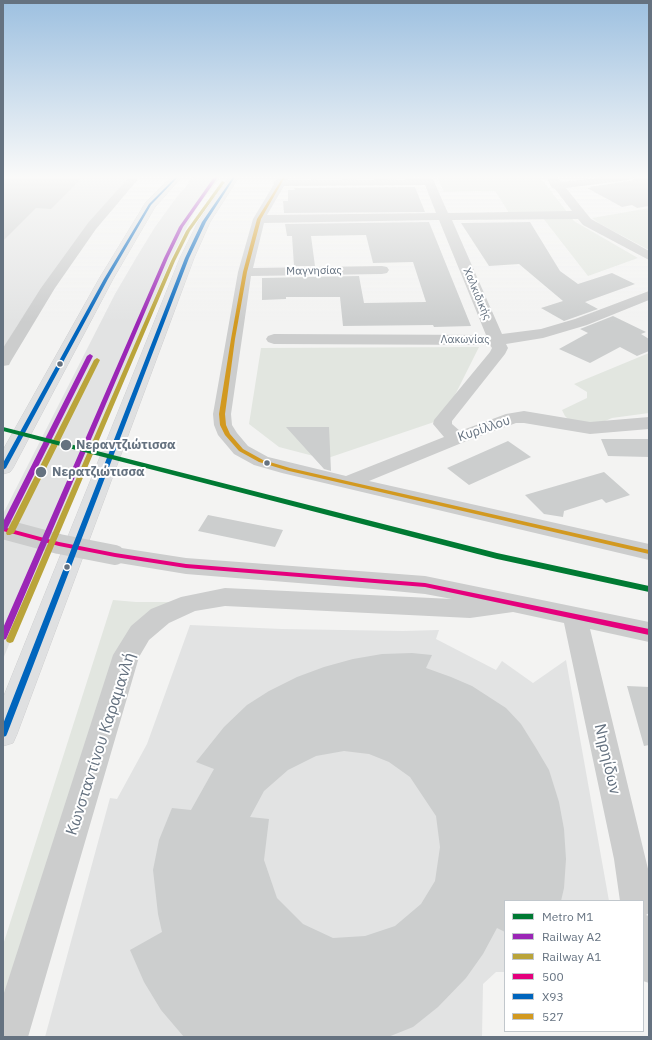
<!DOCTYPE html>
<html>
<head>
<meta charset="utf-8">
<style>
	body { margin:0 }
	#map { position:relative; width:652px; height:1040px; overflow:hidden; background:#f3f3f2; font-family:"IBM Plex Sans",sans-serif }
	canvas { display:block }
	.frame { position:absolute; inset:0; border:4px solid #657280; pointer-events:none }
	.legend { position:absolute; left:504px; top:900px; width:140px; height:132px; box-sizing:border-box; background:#fff; border:1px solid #c1c7cc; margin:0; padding:5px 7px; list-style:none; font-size:12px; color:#657280 }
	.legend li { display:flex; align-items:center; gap:8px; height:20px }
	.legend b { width:20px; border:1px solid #c1c7cc }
</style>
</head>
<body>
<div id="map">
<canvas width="652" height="1040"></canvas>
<div class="frame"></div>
<ul class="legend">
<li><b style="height:5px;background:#007a33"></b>Metro Μ1</li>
<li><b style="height:5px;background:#9b26b6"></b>Railway A2</li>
<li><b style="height:5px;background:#baa43a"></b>Railway A1</li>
<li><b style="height:5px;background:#e5007d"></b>500</li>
<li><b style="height:5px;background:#0065bd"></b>X93</li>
<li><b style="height:5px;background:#d29920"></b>527</li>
</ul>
</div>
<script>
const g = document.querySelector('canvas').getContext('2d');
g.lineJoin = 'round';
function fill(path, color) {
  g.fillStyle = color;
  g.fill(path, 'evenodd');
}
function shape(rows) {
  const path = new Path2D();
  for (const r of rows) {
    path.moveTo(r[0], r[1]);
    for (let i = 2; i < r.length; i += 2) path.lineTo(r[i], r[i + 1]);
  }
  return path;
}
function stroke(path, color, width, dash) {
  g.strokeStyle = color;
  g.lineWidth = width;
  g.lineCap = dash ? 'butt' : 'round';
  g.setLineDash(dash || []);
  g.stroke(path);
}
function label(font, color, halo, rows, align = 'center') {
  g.font = font + ' "IBM Plex Sans",sans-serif';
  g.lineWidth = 4;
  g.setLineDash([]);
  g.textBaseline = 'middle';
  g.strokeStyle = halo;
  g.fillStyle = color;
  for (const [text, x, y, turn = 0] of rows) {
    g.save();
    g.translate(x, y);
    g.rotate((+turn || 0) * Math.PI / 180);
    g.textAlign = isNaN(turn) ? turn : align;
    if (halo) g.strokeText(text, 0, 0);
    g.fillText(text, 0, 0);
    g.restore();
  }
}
const built = shape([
	[3,177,129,177,97,214,57,268,17,326,3,350],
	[194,177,221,177,197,207,171,259,3,659,3,514,115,294,136,258,155,227,176,198],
	[190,625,282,629,403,631,439,630,436,639,496,670,502,661,533,683,566,660,609,901,505,901,505,972,496,972,483,984,482,1037,45,1037,110,798,117,799,147,744]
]);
const green = shape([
	[437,177,540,177,574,221,638,258,588,276,539,213,509,213,495,191,444,192],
	[649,208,649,250,600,224,592,218],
	[479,347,443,419,325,459,279,447,249,424,261,348],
	[649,353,649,413,612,418,598,424,571,422,565,416,562,410,587,398,587,392,574,384],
	[113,600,136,602,179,602,144,622,3,1023,3,945]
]);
const building = shape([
	[3,177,80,177,82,178,51,209,36,208,3,241],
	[298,177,411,177,411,178,299,178],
	[635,177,648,177,649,206,637,208,632,205,622,207,587,188,592,188,589,187,629,181,633,180],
	[415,187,425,212,284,213,283,201,288,201,288,190,295,190,294,188],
	[429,222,471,326,434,327,433,325,343,326,340,297,286,297,286,299,262,300,262,278,359,276,364,303,426,302,413,262,373,263,366,235,311,236,315,266,294,266,292,236,287,236,285,224],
	[530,222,560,271,578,284,612,273,635,284,585,302,598,309,564,321,541,308,563,301,519,264,489,266,461,223],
	[613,316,646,332,641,334,649,339,649,351,637,356,620,347,590,363,559,349,588,333,580,329],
	[286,427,329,427,331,471,324,469],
	[601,439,649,439,649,457,608,456],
	[508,441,531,457,469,485,447,468],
	[604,472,630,495,606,503,602,499,564,511,563,517,544,514,525,495],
	[208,515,283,530,275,547,198,531],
	[412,653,432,655,426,668,451,677,472,686,506,708,521,724,536,748,549,770,559,802,564,829,566,859,564,888,561,901,505,901,505,932,497,928,483,954,466,978,438,1007,413,1027,388,1037,184,1037,161,1010,144,982,130,950,162,932,158,914,153,870,159,840,172,808,191,810,214,769,196,762,224,727,247,705,269,691,297,677,324,667,353,659,382,654],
	[344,751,369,754,389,762,410,777,436,816,440,847,435,881,421,904,395,926,365,936,333,938,303,924,277,898,264,860,269,819,250,817,264,791,288,770,316,756],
	[627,686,649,687,649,745,644,746]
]);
const minor = shape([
	[129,177,140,177,96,229,55,288,11,361,9,365,3,366,3,348,41,288,88,223,129,177],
	[279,177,289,177,288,180,422,179,422,177,432,177,448,213,572,211,555,189,552,188,546,177,557,177,561,182,604,177,634,177,633,179,629,180,566,188,591,219,649,251,649,260,583,225,578,219,452,220,502,334,541,329,575,319,649,291,649,300,587,325,543,338,506,344,508,348,505,354,452,421,452,424,460,431,506,414,524,411,590,422,649,417,649,429,590,434,524,423,516,423,464,442,369,481,649,544,649,560,282,473,254,465,234,454,218,435,214,425,213,414,238,272,253,219,274,184,273,183,279,177],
	[425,185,436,213,267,215,284,186,425,185],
	[439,220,486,335,274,334,268,336,266,339,268,342,274,344,490,345,492,348,490,352,434,420,433,424,444,437,346,476,268,457,248,446,237,433,232,425,231,414,251,276,382,274,387,273,389,270,387,267,382,266,253,268,264,223,439,220],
	[115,547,186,558,425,576,649,622,649,642,590,629,649,873,649,913,646,915,649,916,649,983,643,981,643,901,620,901,614,859,564,623,513,612,470,618,225,606,195,611,169,623,149,640,139,657,28,1037,3,1037,3,996,113,655,131,626,151,609,181,597,225,588,452,599,425,594,373,589,186,574,107,561,103,555,107,549,115,547]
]);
const highway = shape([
	[171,177,182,177,155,207,113,279,13,468,10,472,3,474,3,450,99,279,146,202,171,177],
	[229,177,239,177,210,222,194,258,17,734,13,743,3,746,3,698,180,258,198,222,229,177]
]);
const minorBridge = shape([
	[3,529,59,544,115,555]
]);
const bus1 = shape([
	[3,527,59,542,115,553,186,564,425,583,649,629,649,635,425,587,186,568,115,557,59,546,3,531,3,527]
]);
const bus2 = shape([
	[176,177,178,177,151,205,108,279,6,468,3,470,3,463,104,279,149,204,176,177],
	[233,177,235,177,206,222,189,258,7,734,6,736,3,737,3,724,185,258,202,222,233,177]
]);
const bus3 = shape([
	[283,177,285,177,261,219,247,272,235,339,225,414,226,425,230,434,243,449,263,460,290,468,649,550,649,554,289,471,259,462,239,451,225,435,220,425,219,414,231,339,243,272,257,219,283,177]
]);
const rail1 = shape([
	[214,177,218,177,183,227,168,258,7,637,6,639,3,640,3,628,164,258,179,227,214,177],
	[90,354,93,356,7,529,3,531,3,522,87,356,90,354]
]);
const rail2 = shape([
	[222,181,225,182,190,231,175,261,14,640,13,642,10,643,7,642,6,640,171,261,186,231,222,181],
	[97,358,100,360,14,533,10,535,7,535,6,533,94,360,97,358]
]);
const metro1 = shape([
	[3,427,497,553,649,586,649,592,497,559,3,431,3,427]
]);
const markers = [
	[60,364,3.5,"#657280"],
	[66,445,6,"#657280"],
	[267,463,3.5,"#657280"],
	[41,472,6,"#657280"],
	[67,567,3.5,"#657280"]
];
const farStreetnames = [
	["Μαγνησίας",314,271,-1],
	["Χαλκιδικής",477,294,67],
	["Λακωνίας",465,340]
];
const streetNames = [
	["Κυρίλλου",484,429,-19]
];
const stopNames = [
	["Νεραντζιώτισσα",76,445],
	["Νερατζιώτισσα",52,472]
];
const nearStreetnames = [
	["Κωνσταντίνου Καραμανλή",101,744,-72],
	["Νηρηίδων",607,759,77]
];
fill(built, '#e2e3e3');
fill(green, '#e2e6e0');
fill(building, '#cccece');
stroke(highway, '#cfcfd0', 1);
fill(minor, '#cccdcd');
fill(highway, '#dfe0e1');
stroke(minorBridge, '#cccdcd', 20);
fill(bus1, '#e5007d');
fill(bus2, '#0065bd');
fill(bus3, '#d29920');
fill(rail1, '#9b26b6');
fill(rail2, '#baa43a');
fill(metro1, '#007a33');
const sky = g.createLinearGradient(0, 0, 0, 322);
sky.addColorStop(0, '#9dc0e0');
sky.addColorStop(0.55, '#fafaf9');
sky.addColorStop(1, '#fafaf900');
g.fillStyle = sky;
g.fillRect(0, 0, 652, 322);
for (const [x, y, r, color] of markers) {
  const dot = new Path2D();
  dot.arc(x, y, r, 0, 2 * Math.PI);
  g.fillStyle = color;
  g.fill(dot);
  stroke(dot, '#fff', 1.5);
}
label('11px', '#657280', '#fff', farStreetnames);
label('13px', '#657280', '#fff', streetNames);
label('bold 13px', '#657280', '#fff', stopNames, 'left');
label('16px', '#657280', '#fff', nearStreetnames);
</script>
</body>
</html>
